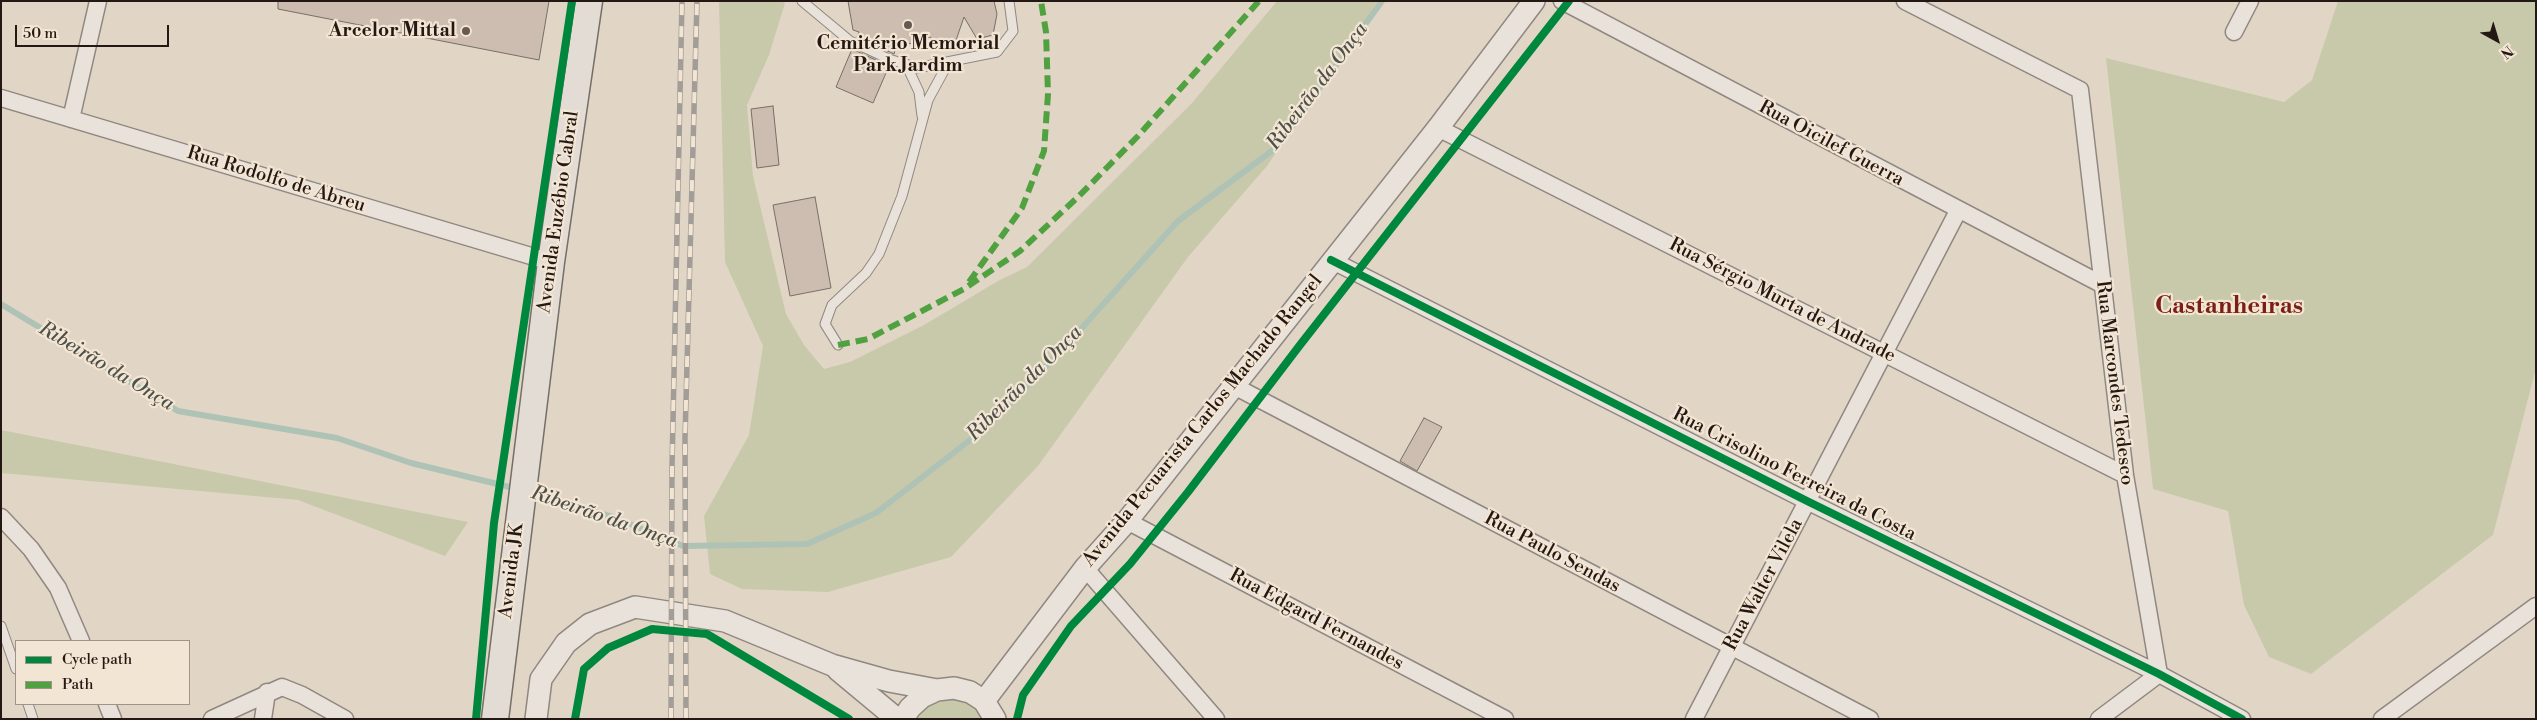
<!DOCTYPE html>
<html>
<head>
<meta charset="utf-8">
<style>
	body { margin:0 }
	#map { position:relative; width:2537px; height:720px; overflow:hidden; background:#e1d6c6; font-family:"Libre Bodoni",serif }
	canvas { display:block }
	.frame { position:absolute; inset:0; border:2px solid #241814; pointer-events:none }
	.legend { position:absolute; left:15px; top:640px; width:175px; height:65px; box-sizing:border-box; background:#f3e5d3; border:1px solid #a09387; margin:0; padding:6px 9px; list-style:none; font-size:15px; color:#241814 }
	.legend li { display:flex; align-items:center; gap:10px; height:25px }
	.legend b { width:25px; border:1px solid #a09387 }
	.north { position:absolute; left:2472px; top:15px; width:50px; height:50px; -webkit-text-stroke:4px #f3e5d3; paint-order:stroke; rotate:141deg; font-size:14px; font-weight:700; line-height:20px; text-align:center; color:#241814 }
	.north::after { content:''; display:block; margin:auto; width:18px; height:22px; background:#241814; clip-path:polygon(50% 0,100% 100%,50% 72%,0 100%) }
	.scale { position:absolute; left:15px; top:25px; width:154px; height:22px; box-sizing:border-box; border:2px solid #241814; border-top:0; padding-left:6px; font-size:15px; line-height:18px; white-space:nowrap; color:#241814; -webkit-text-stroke:4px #f3e5d3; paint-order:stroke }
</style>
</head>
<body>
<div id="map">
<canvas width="2537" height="720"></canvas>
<div class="frame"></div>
<ul class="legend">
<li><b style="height:6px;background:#00873e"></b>Cycle path</li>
<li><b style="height:6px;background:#50a13f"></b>Path</li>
</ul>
<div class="north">N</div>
<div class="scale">50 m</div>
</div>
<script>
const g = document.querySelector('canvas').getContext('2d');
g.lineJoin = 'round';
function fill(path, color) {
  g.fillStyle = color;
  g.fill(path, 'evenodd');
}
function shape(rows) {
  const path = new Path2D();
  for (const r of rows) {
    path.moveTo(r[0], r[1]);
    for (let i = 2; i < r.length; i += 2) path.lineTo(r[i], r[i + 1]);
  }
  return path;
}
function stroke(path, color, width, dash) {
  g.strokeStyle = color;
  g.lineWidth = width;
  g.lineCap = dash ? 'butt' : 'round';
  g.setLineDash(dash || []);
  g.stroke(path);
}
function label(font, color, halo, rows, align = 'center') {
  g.font = font + ' "Libre Bodoni",serif';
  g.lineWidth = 4.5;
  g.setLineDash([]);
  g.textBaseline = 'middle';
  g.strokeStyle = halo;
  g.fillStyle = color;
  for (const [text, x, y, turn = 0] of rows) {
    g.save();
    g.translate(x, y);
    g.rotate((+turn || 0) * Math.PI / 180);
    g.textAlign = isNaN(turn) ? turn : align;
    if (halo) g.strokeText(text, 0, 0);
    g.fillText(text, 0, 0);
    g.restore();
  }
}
const green = shape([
	[719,1,782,1,785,3,769,55,747,105,753,176,786,314,804,345,824,369,850,362,924,325,998,281,1027,267,1192,103,1277,1,1378,1,1267,166,1188,257,1038,466,951,557,828,592,742,589,710,574,704,516,749,435,763,346,725,262],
	[2338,1,2536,1,2536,368,2493,535,2311,674,2269,657,2244,605,2228,511,2153,489,2106,58,2284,102,2312,80],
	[1,430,468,522,445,556,298,500,1,473],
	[951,698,965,700,977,707,987,719,914,719,925,706,937,700]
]);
const stream = shape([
	[1,304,178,411,337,438,411,463,518,489],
	[528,492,613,517,683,546,807,544,876,513,988,426,1062,350,1178,221,1277,147,1382,1]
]);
const building = shape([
	[278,1,549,1,539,60,278,9,278,1],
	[848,1,994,1,997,14,993,35,977,39,964,17,954,46,942,48,930,37,896,48,894,54,857,37,859,32,853,30,848,1],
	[852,49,889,66,873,103,836,87,852,49],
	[773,106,779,165,757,168,751,109,773,106],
	[815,197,831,288,790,296,773,205,815,197],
	[1424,418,1442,427,1417,471,1400,461,1424,418]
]);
const service = shape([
	[802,1,850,41,889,59,917,68,997,52,1013,31,1009,1],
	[906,64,919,92,922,116],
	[838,345,825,324,832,305,866,273,879,254,902,196,928,100,947,65,958,60],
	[1,626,16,669],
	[28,704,33,719]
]);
const minor = shape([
	[1562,1,2101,284],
	[1905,1,2080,90,2125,475,2159,674,2099,719],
	[2234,32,2250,1],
	[1,98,551,262],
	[71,119,98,1],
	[1438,128,2125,475],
	[1331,260,1807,501,2159,674,2242,719],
	[1234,386,1870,719],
	[1,517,31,549,58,588,81,641],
	[1127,521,1505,719],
	[1085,568,1216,719],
	[107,704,113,719],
	[212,719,282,687,302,695,345,719],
	[263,719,267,692],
	[1694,719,1958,211],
	[2382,719,2536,606]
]);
const tertiary = shape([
	[838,670,897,719],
	[984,701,1085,568,1127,521,1438,128,1534,1],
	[536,719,541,679,566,643,590,624,635,607,725,621,832,665,889,681,937,690],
	[903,719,910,708,922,697,937,690,954,688,970,692,984,701,995,719]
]);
const primary = shape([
	[495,719,551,262,589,1]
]);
const rail = shape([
	[671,719,672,467,682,1],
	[686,719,685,438,697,1]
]);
const quiet = shape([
	[969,282,1022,208,1044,151,1048,94,1046,32,1041,1],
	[838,345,868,339,964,289,1020,251,1079,196,1138,136,1259,1]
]);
const cycleway = shape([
	[1331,260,1807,501,2159,674,2242,719],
	[476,719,494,523,572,1],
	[575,719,584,669,608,648,652,629,707,634,849,719],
	[1017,719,1023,695,1071,626,1130,564,1188,492,1300,345,1569,1]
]);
const markers = [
	[908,25,5,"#665a52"],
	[466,31,5,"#665a52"]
];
const poiNames = [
	["Arcelor Mittal",456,31],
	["Cemitério Memorial",908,44,"center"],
	["Park Jardim",908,66,"center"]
];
const streetNames = [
	["Rua Oicilef Guerra",1831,144,28],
	["Rua Rodolfo de Abreu",276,180,17],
	["Avenida Euzébio Cabral",559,212,-82],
	["Rua Sérgio Murta de Andrade",1782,301,27],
	["Rua Marcondes Tedesco",2114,383,83],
	["Avenida Pecuarista Carlos Machado Rangel",1203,421,-51],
	["Rua Crisolino Ferreira da Costa",1794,475,27],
	["Rua Paulo Sendas",1552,553,28],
	["Avenida JK",512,571,-83],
	["Rua Walter Vilela",1764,585,-62],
	["Rua Edgard Fernandes",1316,620,28]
];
const waterNames = [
	["Ribeirão da Onça",1318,87,-53],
	["Ribeirão da Onça",106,367,31],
	["Ribeirão da Onça",1025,384,-45],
	["Ribeirão da Onça",604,518,19]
];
const districtNames = [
	["Castanheiras",2229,307]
];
fill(green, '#c8c9aa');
stroke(stream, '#afc2b6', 6);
fill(building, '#cdbdb1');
stroke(building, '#766f67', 1);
stroke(service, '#908880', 11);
stroke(minor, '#908880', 19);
stroke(tertiary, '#908880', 24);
stroke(primary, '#766f67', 29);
stroke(service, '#e8e2da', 9);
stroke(minor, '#e8e2da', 16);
stroke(tertiary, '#e8e2da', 21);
stroke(primary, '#e3dcd4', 26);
stroke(rail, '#a39d97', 5.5);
stroke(rail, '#f3e5d3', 4, [11]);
stroke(quiet, '#50a13f', 6, [12, 6]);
stroke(cycleway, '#00873e', 8);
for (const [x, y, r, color] of markers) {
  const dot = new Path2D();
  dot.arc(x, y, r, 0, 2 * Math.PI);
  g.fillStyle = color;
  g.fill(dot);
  stroke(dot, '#f3e5d3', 2);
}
label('bold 19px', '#241814', '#f3e5d3', poiNames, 'right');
label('19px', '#241814', '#f3e5d3', streetNames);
label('italic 20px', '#4d514a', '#f3e5d3', waterNames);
label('bold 24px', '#7a1f14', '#f3e5d3', districtNames);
</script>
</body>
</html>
